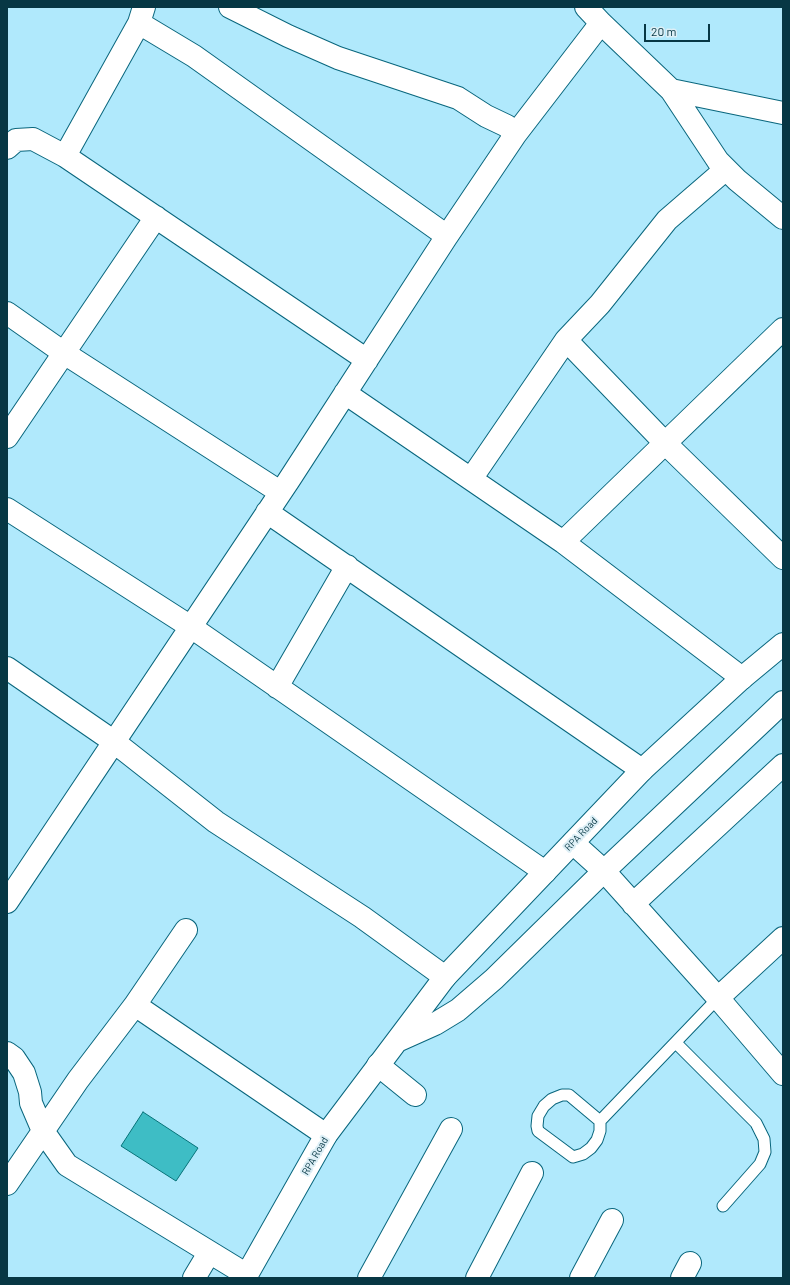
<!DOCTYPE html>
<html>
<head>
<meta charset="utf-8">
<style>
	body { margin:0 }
	#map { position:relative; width:790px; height:1285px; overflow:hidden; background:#b0e9fc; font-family:Barlow,sans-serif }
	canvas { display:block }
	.frame { position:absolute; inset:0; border:8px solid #073744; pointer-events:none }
	.scale { position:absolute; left:644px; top:24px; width:66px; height:18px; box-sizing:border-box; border:2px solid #073744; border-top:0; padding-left:5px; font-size:12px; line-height:14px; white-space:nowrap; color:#073744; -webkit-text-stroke:3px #ddeff6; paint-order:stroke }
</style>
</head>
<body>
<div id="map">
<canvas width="790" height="1285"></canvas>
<div class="frame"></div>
<div class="scale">20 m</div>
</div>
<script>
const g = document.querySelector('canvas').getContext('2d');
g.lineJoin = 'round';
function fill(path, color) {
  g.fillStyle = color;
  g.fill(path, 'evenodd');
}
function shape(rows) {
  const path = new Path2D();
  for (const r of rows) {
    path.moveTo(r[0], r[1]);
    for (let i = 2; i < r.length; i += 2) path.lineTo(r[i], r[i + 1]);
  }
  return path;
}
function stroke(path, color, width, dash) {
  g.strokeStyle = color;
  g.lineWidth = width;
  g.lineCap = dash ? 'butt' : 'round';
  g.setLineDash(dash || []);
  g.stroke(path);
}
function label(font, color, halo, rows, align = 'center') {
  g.font = font + ' Barlow,sans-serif';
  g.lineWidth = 4;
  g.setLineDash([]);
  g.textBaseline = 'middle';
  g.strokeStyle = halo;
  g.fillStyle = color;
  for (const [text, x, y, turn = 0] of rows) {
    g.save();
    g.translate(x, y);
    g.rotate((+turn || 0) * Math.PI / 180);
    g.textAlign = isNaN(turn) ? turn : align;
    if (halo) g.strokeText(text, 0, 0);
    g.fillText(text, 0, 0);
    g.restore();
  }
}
const building = shape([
	[143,1112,198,1148,176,1181,121,1146,143,1112]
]);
const service = shape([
	[676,1043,756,1123,764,1139,765,1152,760,1164,723,1206],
	[562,1095,569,1095,600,1121,600,1131,597,1140,591,1148,583,1154,573,1157,538,1131,537,1126,538,1116,544,1106,552,1099,562,1095],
	[600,1121,718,998]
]);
const minor = shape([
	[230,7,288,36,338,58,458,98,486,116,507,126,515,135],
	[601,23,671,90,718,161,737,180,783,218],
	[671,90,783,113],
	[7,148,16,140,33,139,65,156,367,360],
	[65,156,139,23,144,7],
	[447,236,515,135,601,23,586,7],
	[7,313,64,353,280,492],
	[566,340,600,304,667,220,726,169],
	[345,393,563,542,783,329],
	[7,437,156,217],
	[471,479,566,340,665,443,783,558],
	[7,509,191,627,545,872],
	[267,512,642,770],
	[563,542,742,678],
	[7,668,113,741,216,822,362,917,445,977],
	[277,687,347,566],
	[573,843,604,871,718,998,783,1074],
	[7,902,289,480,447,236,194,56,139,23],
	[633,904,783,765],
	[718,998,783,938],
	[135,1005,186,930],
	[7,1053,14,1058,24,1073,30,1092,31,1103,43,1131,67,1165,247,1275],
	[378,1065,415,1095],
	[7,1184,78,1080,135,1005,326,1135],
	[194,1278,209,1253],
	[369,1278,451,1129],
	[477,1278,532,1173],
	[581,1278,612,1220],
	[682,1278,690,1263]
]);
const tertiary = shape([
	[397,1041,435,1024,458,1010,494,979,604,871,783,702],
	[245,1278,326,1135,445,977,642,770,742,678,783,644]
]);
const streetNames = [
	["RPA Road",581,834,-46],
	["RPA Road",315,1156,-60]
];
fill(building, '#3ebdc5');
stroke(building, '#067278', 1);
stroke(service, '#09667d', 13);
stroke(minor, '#09667d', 24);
stroke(tertiary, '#09667d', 24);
stroke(service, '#fff', 11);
stroke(minor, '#fff', 22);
stroke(tertiary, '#fff', 22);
label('10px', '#073744', '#ddeff6', streetNames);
</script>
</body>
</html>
